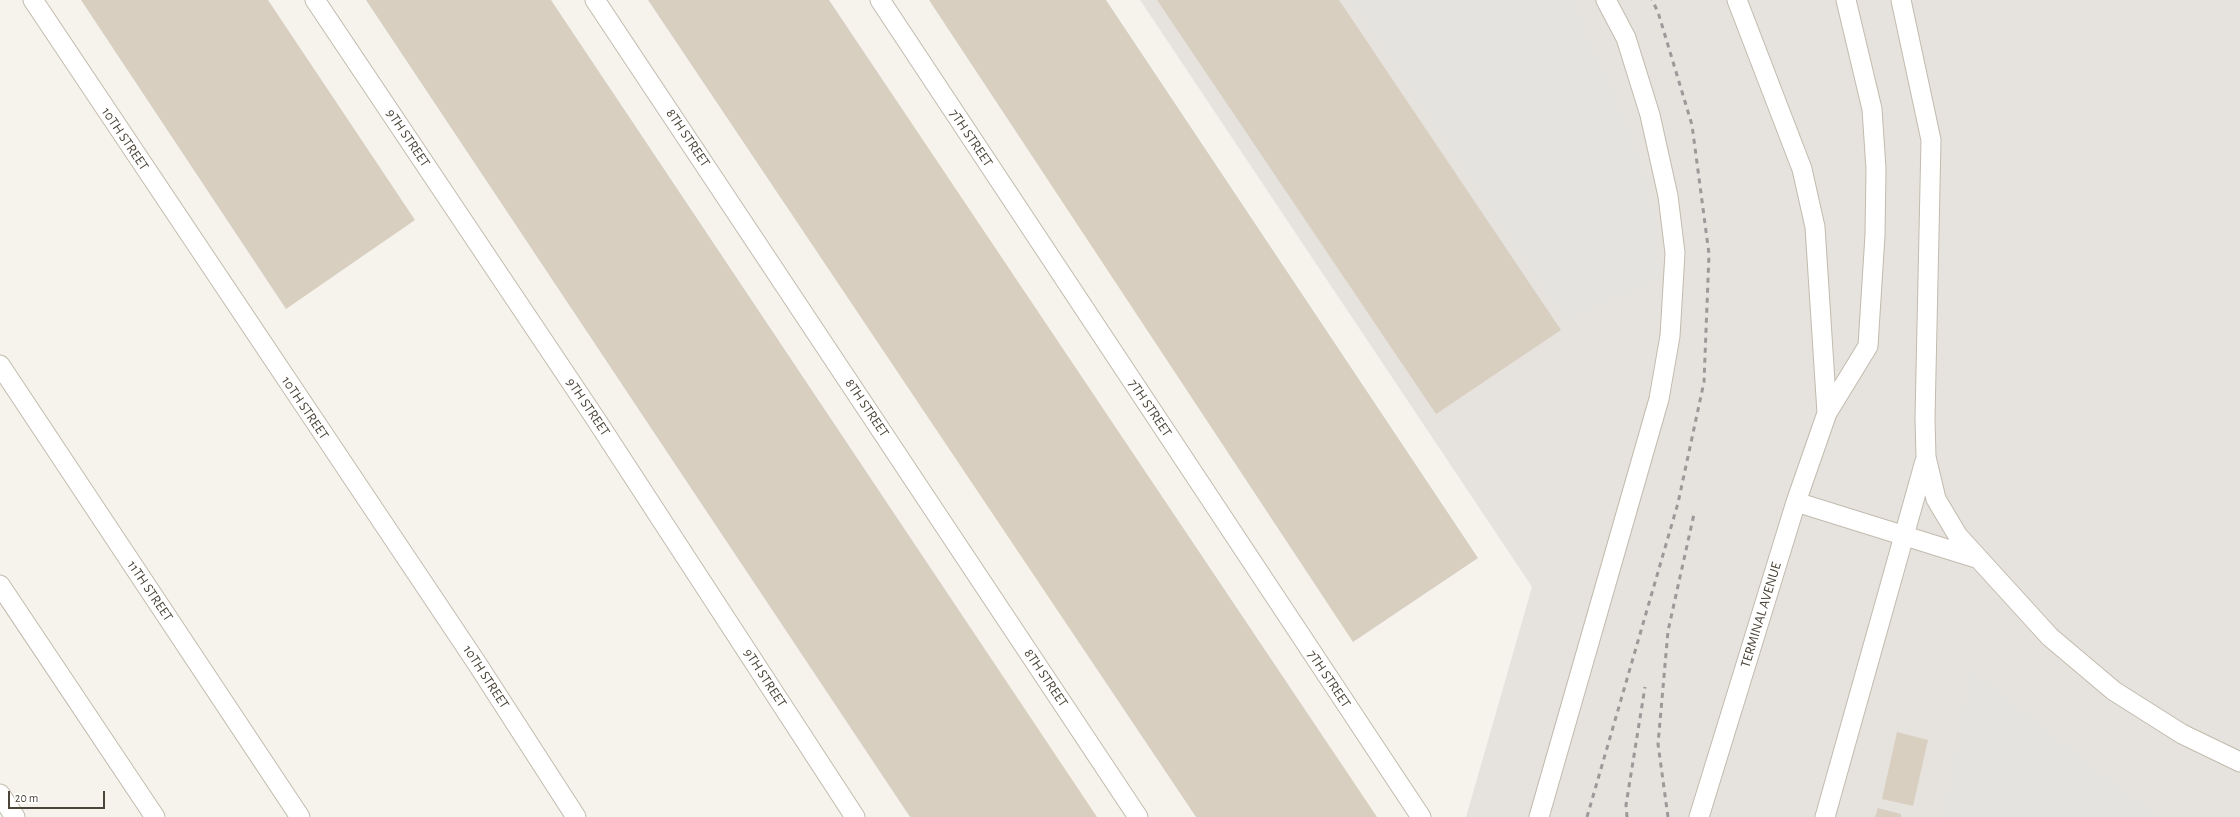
<!DOCTYPE html>
<html>
<head>
<meta charset="utf-8">
<style>
	body { margin:0 }
	#map { position:relative; width:2240px; height:817px; overflow:hidden; background:#f6f3ec; font-family:"Alegreya Sans",sans-serif }
	canvas { display:block }
	.scale { position:absolute; left:8px; top:791px; width:97px; height:18px; box-sizing:border-box; border:2px solid #4b4439; border-top:0; padding-left:5px; font-size:12px; line-height:14px; white-space:nowrap; color:#4b4439; -webkit-text-stroke:3px #fff; paint-order:stroke }
</style>
</head>
<body>
<div id="map">
<canvas width="2240" height="817"></canvas>
<div class="scale">20 m</div>
</div>
<script>
const g = document.querySelector('canvas').getContext('2d');
g.lineJoin = 'round';
function fill(path, color) {
  g.fillStyle = color;
  g.fill(path, 'evenodd');
}
function shape(rows) {
  const path = new Path2D();
  for (const r of rows) {
    path.moveTo(r[0], r[1]);
    for (let i = 2; i < r.length; i += 2) path.lineTo(r[i], r[i + 1]);
  }
  return path;
}
function stroke(path, color, width, dash) {
  g.strokeStyle = color;
  g.lineWidth = width;
  g.lineCap = dash ? 'butt' : 'round';
  g.setLineDash(dash || []);
  g.stroke(path);
}
function label(font, color, halo, rows, align = 'center') {
  g.font = font + ' "Alegreya Sans",sans-serif';
  g.lineWidth = 3.5;
  g.setLineDash([]);
  g.textBaseline = 'middle';
  g.strokeStyle = halo;
  g.fillStyle = color;
  for (const [text, x, y, turn = 0] of rows) {
    g.save();
    g.translate(x, y);
    g.rotate((+turn || 0) * Math.PI / 180);
    g.textAlign = isNaN(turn) ? turn : align;
    if (halo) g.strokeText(text, 0, 0);
    g.fillText(text, 0, 0);
    g.restore();
  }
}
const industrial = shape([
	[1140,0,2240,0,2240,817,1466,817,1532,587]
]);
const parking = shape([
	[1349,0,1574,0,1636,141,1655,211,1659,279,1566,323],
	[1970,667,2105,774,2162,817,1941,817]
]);
const building = shape([
	[81,0,268,0,415,220,286,309],
	[366,0,551,0,1097,817,910,817],
	[648,0,829,0,1377,817,1196,817],
	[929,0,1106,0,1478,558,1353,642],
	[1157,0,1339,0,1561,330,1436,414],
	[1897,732,1928,740,1913,806,1882,799],
	[1878,808,1901,814,1901,817,1875,817]
]);
const lane = shape([
	[33,0,476,662,576,817],
	[315,0,595,418,855,817],
	[595,0,1138,817],
	[880,0,1421,817],
	[1737,0,1802,169,1815,227,1827,413],
	[1901,0,1931,140,1925,418,1926,457,1936,499,1958,536,2050,637,2114,691,2182,734,2240,762],
	[0,365,300,817],
	[1796,502,1979,559],
	[0,585,155,817],
	[0,794,15,817],
	[1539,817,1659,399,1670,336,1675,253,1668,196,1650,115,1626,38,1606,0],
	[1699,817,1796,502,1827,413,1868,346,1875,235,1876,169,1872,109,1846,0],
	[1825,817,1925,461]
]);
const rail = shape([
	[1587,817,1678,503,1704,382,1709,254,1692,125,1658,12,1652,0],
	[1627,817,1626,805,1645,687],
	[1668,817,1658,744,1668,631,1694,514]
]);
const streetNames = [
	["9TH STREET",408,138,56],
	["8TH STREET",688,138,56],
	["7TH STREET",971,138,56],
	["10TH STREET",125,139,56],
	["9TH STREET",588,407,56],
	["10TH STREET",305,408,56],
	["8TH STREET",867,408,56],
	["7TH STREET",1150,408,56],
	["11TH STREET",150,591,56],
	["TERMINAL AVENUE",1761,615,-73],
	["10TH STREET",486,677,57],
	["9TH STREET",765,678,57],
	["8TH STREET",1046,678,56],
	["7TH STREET",1329,679,56]
];
fill(industrial, '#e6e2dd');
fill(parking, '#e5e3e0');
fill(building, '#d8cfc1');
stroke(lane, '#c2bbae', 21);
stroke(lane, '#fff', 19);
stroke(rail, '#9a9a9a', 3, [5, 5]);
label('14px', '#4b4439', '#fff', streetNames);
</script>
</body>
</html>
